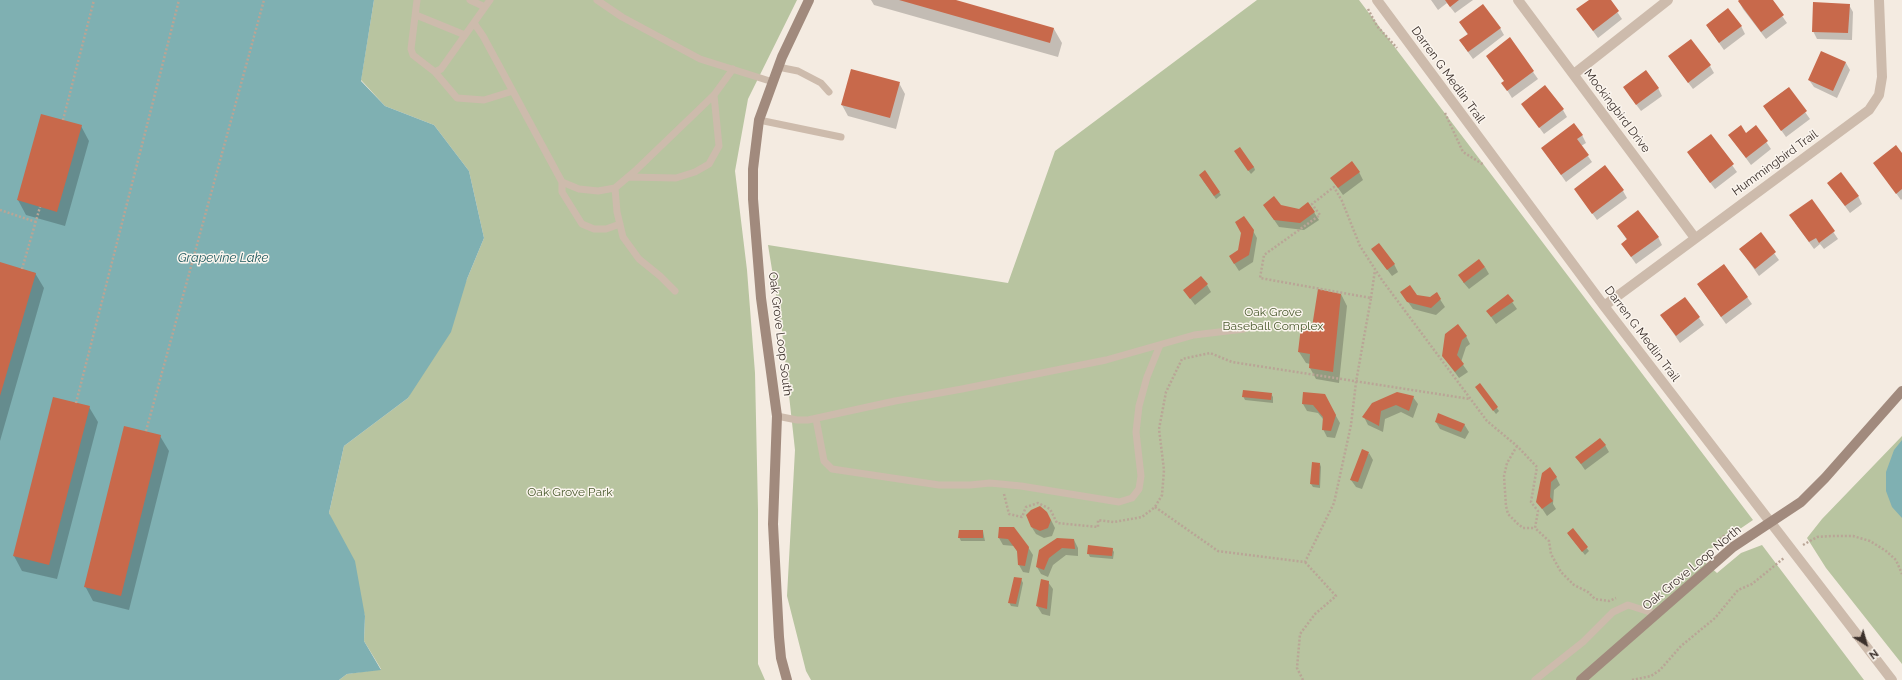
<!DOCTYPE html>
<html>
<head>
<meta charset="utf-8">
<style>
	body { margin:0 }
	#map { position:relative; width:1902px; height:680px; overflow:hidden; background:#f4ebe1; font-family:Raleway,sans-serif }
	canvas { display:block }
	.north { position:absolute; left:1846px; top:624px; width:40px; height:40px; -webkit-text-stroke:3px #fbf5ee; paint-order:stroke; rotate:143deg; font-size:11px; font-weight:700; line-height:16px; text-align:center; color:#3b302b }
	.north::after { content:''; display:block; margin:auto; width:14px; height:18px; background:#3b302b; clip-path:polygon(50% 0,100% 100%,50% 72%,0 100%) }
</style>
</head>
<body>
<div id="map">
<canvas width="1902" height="680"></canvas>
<div class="north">N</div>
</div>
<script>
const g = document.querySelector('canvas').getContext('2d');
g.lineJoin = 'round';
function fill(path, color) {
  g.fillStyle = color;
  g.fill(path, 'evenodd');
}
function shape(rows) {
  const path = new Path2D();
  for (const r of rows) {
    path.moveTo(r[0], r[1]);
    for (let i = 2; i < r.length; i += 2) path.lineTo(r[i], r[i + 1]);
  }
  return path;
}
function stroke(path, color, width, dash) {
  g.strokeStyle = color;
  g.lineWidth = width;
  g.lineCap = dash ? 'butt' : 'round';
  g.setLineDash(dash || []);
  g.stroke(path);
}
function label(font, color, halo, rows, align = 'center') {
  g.font = font + ' Raleway,sans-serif';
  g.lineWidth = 3;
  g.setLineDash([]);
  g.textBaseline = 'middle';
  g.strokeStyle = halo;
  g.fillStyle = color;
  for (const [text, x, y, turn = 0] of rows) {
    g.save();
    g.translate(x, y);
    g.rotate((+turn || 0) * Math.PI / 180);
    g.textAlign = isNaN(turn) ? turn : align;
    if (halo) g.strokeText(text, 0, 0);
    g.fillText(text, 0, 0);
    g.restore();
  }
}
const green = shape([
	[374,0,797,0,748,99,735,171,747,270,755,373,758,510,758,664,765,680,339,680,347,674,381,669,364,641,365,616,329,513,344,446,408,398,467,279,484,238,469,171,434,125,385,106,361,80],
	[1257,0,1359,0,1753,520,1699,557,1717,573,1741,553,1762,545,1864,680,811,680,806,671,787,596,795,450,782,331,768,245,1008,283,1055,151],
	[1902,436,1902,664,1826,568,1807,538,1822,519]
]);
const water = shape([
	[0,0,374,0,361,81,385,106,434,125,469,171,484,238,467,279,451,332,408,398,344,446,329,513,355,561,365,616,364,641,381,670,347,674,339,680,0,680],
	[1902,440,1902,518,1892,507,1886,491,1886,472,1894,450]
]);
const shadow = shape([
	[871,0,953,0,1054,29,1062,43,1058,57,874,5],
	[1431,0,1473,0,1455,13,1447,3,1438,10],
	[1591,0,1609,0,1622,19,1598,38,1578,10],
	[1741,0,1771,0,1787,23,1766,39,1743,9,1739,1],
	[1849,5,1853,12,1852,40,1817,39,1813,31],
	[1460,23,1500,28,1504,35,1473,59,1465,48,1468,35],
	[1707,26,1741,26,1745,34,1724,50],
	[1510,39,1538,79,1512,98,1507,90,1505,81],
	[1822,52,1846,63,1850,70,1837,98,1814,87,1809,80],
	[1669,57,1710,66,1714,73,1693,89],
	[899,83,905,94,896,129,848,116,842,105],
	[1658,88,1662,96,1641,111,1629,95],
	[1788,88,1810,119,1786,137,1764,106],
	[1522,104,1563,110,1567,117,1544,134],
	[42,115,81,126,89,141,65,226,26,215,18,200],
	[1756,127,1771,149,1751,165,1729,135,1746,134],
	[1582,135,1586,143,1581,146,1592,162,1566,182,1542,148],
	[1711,136,1737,172,1715,189,1693,160],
	[1902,154,1902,199,1901,200,1874,163],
	[1237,155,1254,167,1255,170,1251,174],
	[1359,172,1363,180,1343,195,1331,178],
	[1202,179,1219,192,1221,195,1216,199],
	[1828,183,1858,196,1862,204,1850,213],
	[1575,189,1623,191,1627,198,1597,220],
	[1812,200,1838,239,1824,249,1820,244,1814,249,1795,223],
	[1308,203,1319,220,1304,230,1279,227,1264,205,1280,206,1299,210],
	[1618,226,1658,237,1662,245,1636,264,1622,244,1627,240],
	[1253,231,1257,238,1253,262,1239,271,1230,257,1239,250],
	[1760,234,1779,260,1759,276,1740,249],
	[1372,249,1394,264,1398,272,1392,276],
	[0,264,35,273,44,288,0,441],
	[1485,267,1489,274,1469,289,1463,282],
	[1207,285,1211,292,1195,305,1184,290],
	[1698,285,1747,297,1752,304,1726,324],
	[1436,293,1445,307,1436,315,1413,309,1406,299,1417,296,1430,298],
	[1341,294,1347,306,1339,383,1316,379,1310,368,1310,364,1306,363,1299,352,1313,328],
	[1508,296,1517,309,1496,324,1487,311],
	[1685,298,1704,325,1680,343,1662,316],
	[1466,336,1470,344,1466,347,1461,362,1468,372,1459,378,1443,356],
	[1480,384,1499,411,1496,414,1478,390],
	[1271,394,1273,397,1273,403,1245,400,1243,396],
	[1324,395,1340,423,1335,438,1327,437,1323,429,1323,419,1318,413,1307,411,1303,404],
	[1413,397,1418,404,1413,418,1401,412,1385,419,1383,432,1368,425,1364,417],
	[89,407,98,422,57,579,22,571,14,556],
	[1436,422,1464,424,1469,432,1465,439,1440,429],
	[160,436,169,451,129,610,93,601,85,586],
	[1605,445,1609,452,1585,470,1576,457],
	[1369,453,1373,460,1362,489,1356,487,1351,480],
	[1320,464,1321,467,1320,488,1313,487,1311,484],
	[1543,473,1556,477,1560,485,1554,490,1553,504,1556,509,1547,516,1537,501],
	[1051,520,1055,528,1052,536,1044,538,1036,534,1031,526],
	[1000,528,1028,547,1033,555,1029,573,1023,572,1019,565,1018,553,1014,546,1003,545,999,538],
	[1572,530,1589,551,1585,555,1568,534],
	[983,531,985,541,961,541,959,537],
	[1057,539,1074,540,1078,548,1078,556,1066,555,1053,565,1048,577,1041,574,1037,567],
	[1112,549,1114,552,1113,559,1090,557,1088,553],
	[1021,579,1023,583,1018,607,1011,606,1009,602],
	[1048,582,1053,589,1050,616,1042,614,1037,606]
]);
const building = shape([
	[899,0,956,0,1054,28,1050,43],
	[1445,0,1459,0,1450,7],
	[1589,0,1611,0,1619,11,1593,31,1576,9],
	[1739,0,1773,0,1784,15,1761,32,1738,1],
	[1813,2,1850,4,1848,33,1812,32],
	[1483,4,1501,28,1468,52,1459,40,1468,34,1459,22],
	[1728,8,1742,26,1719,43,1706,25],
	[1510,37,1534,71,1507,91,1501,83,1504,81,1486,56],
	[1691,39,1711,65,1688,83,1668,56],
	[1821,51,1846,62,1833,91,1808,80],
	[851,69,900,82,890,118,841,105],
	[1646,70,1659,88,1636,105,1623,87],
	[1545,85,1564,109,1539,128,1521,104],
	[1789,87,1807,111,1781,131,1763,106],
	[41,114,82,125,57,212,17,200],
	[1574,123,1583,135,1577,139,1589,155,1561,175,1541,148],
	[1741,125,1746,133,1756,125,1768,141,1746,158,1728,135],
	[1711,134,1734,164,1710,183,1687,152],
	[1896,145,1902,153,1902,189,1896,194,1873,163],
	[1240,147,1254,167,1248,171,1234,151],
	[1352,161,1360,172,1338,188,1330,178],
	[1605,165,1624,190,1592,214,1574,189],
	[1205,170,1220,192,1214,196,1199,175],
	[1841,172,1859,196,1845,206,1827,183],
	[1274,196,1281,205,1299,209,1308,202,1315,212,1300,223,1274,220,1263,205],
	[1812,199,1835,231,1819,243,1816,238,1809,242,1789,215],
	[1638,210,1659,237,1631,257,1621,244,1627,239,1617,226],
	[1244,216,1254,230,1249,255,1234,264,1229,256,1238,250,1241,233,1235,222],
	[1761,232,1776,252,1755,269,1739,249],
	[1379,243,1395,264,1387,270,1371,249],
	[1479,259,1485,267,1464,283,1458,275],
	[0,262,36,273,0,396],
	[1724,264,1748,297,1721,317,1697,284],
	[1201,276,1208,284,1190,299,1183,290],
	[1410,285,1417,295,1430,297,1437,292,1441,299,1431,308,1407,302,1400,292],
	[1318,289,1341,294,1333,372,1309,368,1310,354,1298,352,1301,327,1312,327],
	[1508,294,1514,301,1491,317,1486,311],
	[1685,297,1700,317,1676,336,1660,315],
	[1458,324,1467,336,1462,340,1457,355,1464,364,1455,372,1442,356,1445,334],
	[1480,383,1498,407,1493,411,1475,387],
	[1243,390,1272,393,1271,400,1242,397],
	[1303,392,1325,394,1336,415,1331,431,1322,430,1323,417,1313,405,1302,404],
	[1397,392,1414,396,1409,411,1396,405,1381,411,1379,426,1362,417,1372,403],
	[53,397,90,406,49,565,13,556],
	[1438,413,1465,424,1461,432,1435,422],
	[124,426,161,435,121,596,84,587],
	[1600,438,1606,445,1581,464,1575,457],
	[1362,449,1369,452,1358,482,1350,480],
	[1312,462,1320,463,1319,485,1310,484],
	[1550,467,1557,477,1551,482,1550,497,1553,501,1542,509,1536,502,1542,473],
	[1040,506,1047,512,1051,520,1048,528,1040,531,1031,527,1026,515,1031,510],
	[999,527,1014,527,1029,547,1025,566,1018,565,1017,551,1008,539,998,538],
	[1573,528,1588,547,1582,552,1567,533],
	[959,530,983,530,983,538,958,538],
	[1057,538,1074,539,1075,549,1062,548,1049,558,1044,570,1036,567,1039,550],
	[1088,545,1113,548,1112,556,1087,554],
	[1014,577,1022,578,1016,604,1008,603],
	[1041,579,1049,581,1047,609,1036,606]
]);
const path = shape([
	[1368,9,1377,26,1397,48],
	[1445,113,1463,152,1484,165],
	[63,120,94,0],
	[0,210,36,222],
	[22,269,40,207],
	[1371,298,1375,270],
	[76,403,179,0],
	[146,431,264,0],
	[1517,446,1507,463,1504,476,1506,506,1508,514,1518,524,1523,528,1535,528],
	[1004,494,1009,514,1022,517,1026,507,1038,503,1050,509,1057,523,1098,527,1098,520,1114,522,1142,517,1155,507,1162,495,1164,470,1159,429,1166,392,1182,359,1210,353,1232,362,1470,399],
	[1155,507,1218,551,1305,562,1334,503,1351,425,1356,382,1371,298,1260,278,1264,255,1320,215,1312,204,1334,187,1342,201,1360,246,1382,280,1487,421,1517,446,1537,467,1531,502,1538,511,1535,528,1549,541,1551,554,1561,572,1574,585,1588,592,1595,599,1609,601,1616,598],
	[1719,543,1721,537,1733,532],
	[1803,545,1817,537,1831,536,1853,536,1870,541,1886,551,1896,560,1902,574],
	[1303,680,1297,668,1300,634,1315,614,1336,596,1305,562],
	[1632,680,1651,676,1660,670,1681,646,1715,618,1738,590,1752,584,1784,558]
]);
const lane = shape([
	[417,0,411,49,413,55,435,72,441,69,490,0],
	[470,0,485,7],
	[597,0,622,17,700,59,773,82],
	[416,15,465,35],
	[474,23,483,36,562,182,579,189,598,191,615,188,635,171,714,95,733,69],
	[778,67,798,71,821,83,829,92],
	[435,72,457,98,484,100,513,91],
	[759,120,841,137],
	[628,177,676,178,695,172,709,164,719,146,714,95],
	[562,182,562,192,582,224,594,229,606,229,620,224],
	[615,188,617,212,623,237,639,259,660,276,675,291],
	[777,416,797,420,808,420,895,401,962,389,1106,360,1194,335,1244,329],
	[816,419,824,461,832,469,939,485,970,485,990,483,1021,486,1119,502,1132,498,1139,489,1141,476,1136,432,1139,406,1147,377,1160,345],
	[1535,680,1583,642,1613,612,1628,605,1656,614]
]);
const street = shape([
	[1377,0,1604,306,1892,680],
	[1518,0,1695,238],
	[1574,74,1668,0],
	[1604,306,1869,110,1879,95,1882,77,1879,0]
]);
const secondary = shape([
	[787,680,781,658,779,637,773,524,777,416,761,298,753,199,753,169,759,120,782,57,809,0],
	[1581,680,1733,547,1801,502,1825,478,1902,391]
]);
const streetNames = [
	["Darren G Medlin Trail",1448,75,54],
	["Mockingbird Drive",1617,111,53],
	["Hummingbird Trail",1775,163,-36],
	["Oak Grove Loop South",780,334,83],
	["Darren G Medlin Trail",1642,334,53],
	["Oak Grove Loop North",1692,568,-40]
];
const parkNames = [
	["Oak Grove",1273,312],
	["Baseball Complex",1273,326],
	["Oak Grove Park",570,492]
];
const waterNames = [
	["Grapevine Lake",223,258]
];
fill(green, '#b8c4a0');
fill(water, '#7fb0b2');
fill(shadow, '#0003');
fill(building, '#c8694b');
stroke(path, '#b9a596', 2.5, [2, 2]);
stroke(lane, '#cdbbac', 7);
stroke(street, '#cdbbac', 10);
stroke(secondary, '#a18a7d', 10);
label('12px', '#3b302b', '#fbf5ee', streetNames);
label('12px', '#4a5a2e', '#fbf5ee', parkNames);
label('italic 13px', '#1f5a5e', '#fbf5ee', waterNames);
</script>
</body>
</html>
